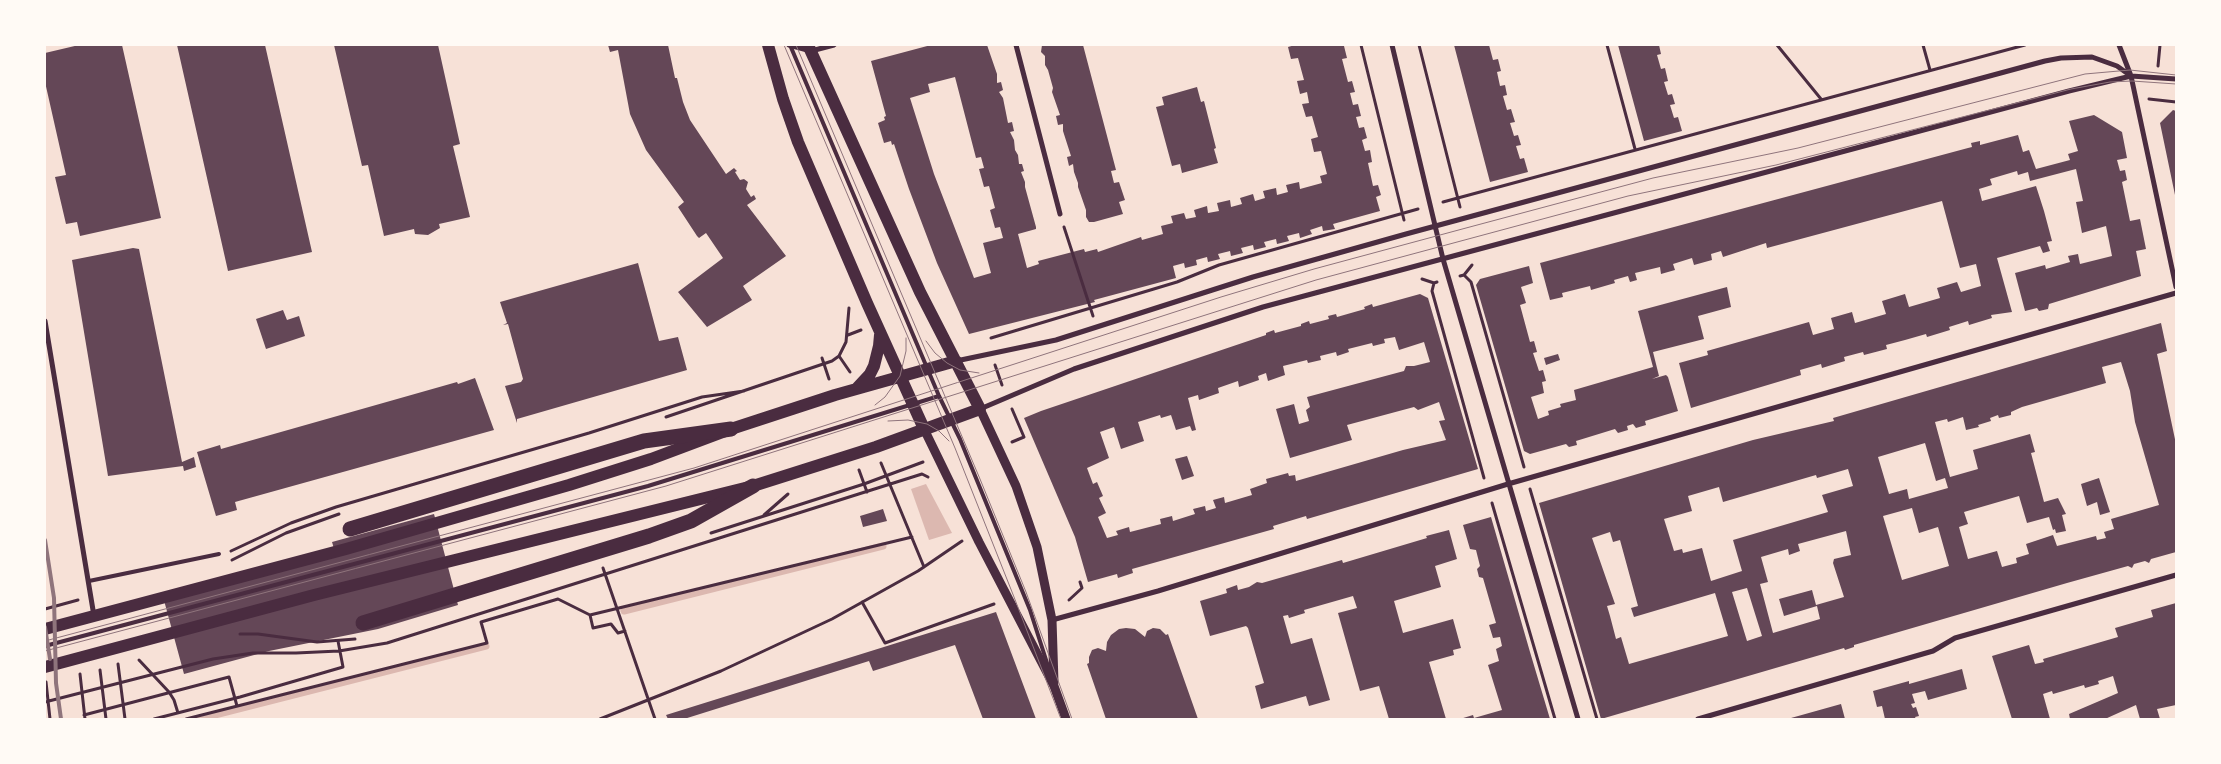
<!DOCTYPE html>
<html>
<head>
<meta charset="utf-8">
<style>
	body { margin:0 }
	#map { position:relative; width:2221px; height:764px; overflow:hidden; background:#f7e1d7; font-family:"Titillium Web",sans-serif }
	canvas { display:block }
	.frame { position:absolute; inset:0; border:46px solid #fffaf5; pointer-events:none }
</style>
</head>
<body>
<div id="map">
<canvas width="2221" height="764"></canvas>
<div class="frame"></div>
</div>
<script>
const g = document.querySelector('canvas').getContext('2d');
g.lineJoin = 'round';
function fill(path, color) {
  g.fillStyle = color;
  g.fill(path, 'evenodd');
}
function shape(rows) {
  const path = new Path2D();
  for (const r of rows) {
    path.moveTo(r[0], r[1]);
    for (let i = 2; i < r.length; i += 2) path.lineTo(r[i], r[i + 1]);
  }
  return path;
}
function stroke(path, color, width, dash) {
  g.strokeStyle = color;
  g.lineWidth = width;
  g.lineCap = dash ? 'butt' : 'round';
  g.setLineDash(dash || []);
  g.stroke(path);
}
const water = shape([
	[926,484,952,533,929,540,911,489]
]);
const stream = shape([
	[624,611,883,546],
	[199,719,486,646]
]);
const building = shape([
	[79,45,122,45,161,218,80,236,77,222,66,224,55,177,66,175,45,82,45,53],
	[177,45,265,45,312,252,228,271],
	[334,45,438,45,460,144,453,146,470,217,439,224,440,228,428,235,415,234,414,229,384,236,368,165,362,166],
	[608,45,668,45,675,78,677,78,683,102,690,120,726,174,734,168,737,171,735,172,740,180,744,179,748,182,746,189,751,197,754,195,756,199,747,205,786,256,743,286,752,300,707,327,678,292,723,258,706,233,699,238,697,236,678,207,684,202,646,150,630,114,618,50,610,52],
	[931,45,987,45,997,74,997,83,1001,82,1003,90,999,92,1003,98,1008,123,1012,122,1014,131,1010,132,1014,140,1015,150,1018,155,1019,164,1022,164,1024,171,1021,172,1025,182,1025,187,1036,227,1036,229,1018,234,1027,268,1039,264,1038,261,1084,249,1085,252,1097,249,1098,252,1141,237,1142,240,1163,234,1161,226,1173,223,1171,216,1184,213,1186,219,1196,217,1194,210,1207,206,1208,213,1219,211,1217,203,1230,200,1231,207,1242,204,1240,198,1253,194,1255,201,1265,198,1263,191,1276,188,1277,195,1288,192,1286,185,1299,182,1300,189,1322,183,1320,176,1327,174,1321,151,1314,152,1311,139,1318,137,1312,116,1306,117,1302,104,1309,103,1307,92,1300,94,1297,81,1304,80,1298,58,1291,59,1288,47,1295,45,1344,46,1347,58,1342,59,1348,82,1352,81,1355,92,1350,93,1353,105,1358,104,1361,116,1356,117,1359,128,1364,127,1367,138,1362,140,1365,151,1370,150,1372,162,1368,163,1373,186,1378,185,1381,195,1376,197,1380,211,1333,224,1335,229,1323,231,1322,226,1310,230,1312,234,1300,238,1299,233,1287,236,1289,241,1277,244,1276,239,1264,242,1266,247,1254,250,1253,245,1241,248,1243,253,1231,256,1230,251,1218,254,1220,259,1208,262,1207,257,1196,260,1197,265,1185,268,1184,263,1173,266,1176,278,1094,300,1095,302,969,334,937,263,909,189,894,144,892,145,891,141,884,143,878,123,885,120,884,117,886,116,871,61],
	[955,77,976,158,981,157,984,168,979,169,984,187,989,186,995,208,990,210,995,228,1000,227,1003,238,983,243,991,273,974,278,934,174,910,98,930,92,928,84],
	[1042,45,1083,45,1116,170,1111,171,1114,183,1119,182,1125,200,1119,202,1123,214,1094,222,1089,222,1086,217,1086,210,1078,187,1078,183,1074,172,1073,164,1069,166,1067,157,1071,156,1063,131,1063,124,1058,125,1056,116,1060,115,1052,92,1053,88,1048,70,1045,65,1045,56,1041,52],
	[1454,45,1489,45,1493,60,1498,59,1501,71,1497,72,1500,86,1505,85,1507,95,1503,96,1507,110,1511,109,1515,122,1510,123,1514,136,1518,135,1521,145,1516,146,1520,159,1524,158,1528,172,1490,182],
	[1618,45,1659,45,1661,54,1657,55,1661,69,1665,68,1668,81,1664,82,1668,95,1672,94,1675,104,1670,105,1674,118,1678,117,1682,131,1644,141],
	[1197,87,1201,102,1204,101,1216,148,1214,149,1218,163,1182,173,1180,164,1172,166,1156,107,1164,105,1162,97],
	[2173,110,2176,111,2175,195,2160,123],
	[2094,115,2122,132,2127,158,2117,160,2120,171,2125,170,2127,180,2122,182,2130,221,2140,219,2146,249,2136,251,2141,276,2049,304,2048,309,2039,311,2037,308,2025,311,2015,273,2045,265,2046,269,2070,262,2068,256,2078,254,2080,264,2112,256,2106,226,2082,233,2076,202,2083,201,2076,169,2030,181,2028,172,2018,175,2017,171,1990,179,1992,185,1979,189,1982,201,2036,186,2044,211,2052,241,2047,242,2050,251,2043,253,2040,246,1997,258,2012,312,1991,315,1992,318,1969,325,1968,321,1949,327,1950,330,1927,337,1926,334,1905,340,1886,345,1887,349,1864,355,1863,352,1844,357,1845,361,1822,368,1821,364,1800,370,1801,375,1691,408,1679,363,1708,355,1707,351,1809,322,1813,335,1834,329,1831,318,1852,312,1855,323,1886,314,1882,301,1905,294,1909,307,1940,298,1937,288,1957,282,1961,292,1981,286,1976,264,1960,268,1942,201,1767,248,1766,243,1723,257,1721,251,1711,254,1712,260,1694,265,1692,258,1673,264,1675,270,1661,274,1660,267,1635,273,1637,280,1630,282,1628,276,1614,280,1615,283,1591,290,1590,286,1562,293,1563,297,1550,300,1540,263,1968,148,1972,147,1971,143,1980,141,1980,145,2018,135,2023,152,2029,150,2036,169,2070,160,2068,154,2078,151,2069,121],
	[133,248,139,249,182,462,194,457,196,467,184,471,183,466,108,476,72,260],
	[638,263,659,341,678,337,687,370,517,419,517,423,505,386,521,382,523,379,508,324,503,325,507,323,500,302],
	[1529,266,1533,283,1521,287,1526,303,1520,305,1530,342,1534,341,1537,352,1533,353,1539,371,1543,370,1546,381,1542,382,1544,393,1531,397,1538,419,1549,415,1548,411,1561,407,1560,404,1576,400,1574,390,1653,367,1638,311,1727,287,1731,307,1698,316,1704,339,1653,352,1659,376,1652,379,1666,375,1668,377,1678,411,1645,421,1646,425,1636,428,1633,424,1627,426,1628,430,1618,433,1615,429,1576,441,1577,445,1569,447,1566,444,1530,454,1524,451,1476,285,1480,279],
	[1420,294,1428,298,1478,469,1307,519,1306,516,1273,526,1274,529,1132,569,1133,573,1118,578,1117,574,1088,582,1075,537,1024,418,1041,411,1266,335,1266,333,1274,330,1275,333,1301,326,1301,324,1309,321,1310,324,1329,319,1328,316,1336,314,1337,317,1365,309,1364,307,1372,304,1373,307],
	[1395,337,1399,350,1424,342,1430,362,1414,366,1406,366,1404,371,1307,397,1310,407,1306,410,1309,421,1299,424,1294,404,1276,409,1290,458,1352,440,1347,425,1414,407,1418,410,1439,402,1445,420,1439,421,1446,440,1403,450,1296,481,1295,475,1289,476,1288,473,1266,479,1267,483,1250,489,1252,495,1225,503,1224,497,1213,500,1216,508,1206,511,1205,506,1193,509,1195,514,1173,521,1172,516,1160,519,1161,524,1130,532,1129,527,1116,531,1118,535,1107,538,1098,517,1106,513,1099,498,1103,496,1097,482,1093,484,1087,468,1109,458,1100,432,1114,427,1121,449,1144,441,1138,422,1160,415,1161,418,1171,415,1176,430,1190,426,1192,431,1196,430,1188,398,1198,395,1199,400,1219,393,1218,388,1238,381,1239,387,1259,380,1258,376,1266,373,1268,381,1285,375,1283,366,1307,360,1308,363,1321,360,1320,356,1336,352,1337,356,1349,352,1348,349,1372,343,1373,346,1385,343,1384,339],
	[283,310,287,320,299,316,305,336,266,349,256,319],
	[2161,323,2167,351,2157,354,2176,444,2176,552,2151,559,2149,563,2145,561,2134,564,2132,568,2128,566,2067,583,1854,645,1854,647,1845,650,1844,648,1601,719,1539,503,1753,440,1834,421,1833,418],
	[2121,362,2130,391,2135,422,2159,505,2111,519,2114,529,2104,532,2106,538,2097,540,2096,536,2057,546,2053,535,2026,544,2029,554,2016,558,2017,563,2002,567,1997,551,1968,559,1959,527,1968,524,1964,512,2019,496,2027,523,2049,517,2053,530,2055,529,2056,533,2066,531,2062,515,2066,514,2058,498,2044,502,2031,453,2035,452,2030,434,1973,450,1978,469,1950,477,1935,422,1947,419,1948,422,1963,417,1966,430,1979,427,1978,425,1991,421,1990,418,1998,415,1999,418,2011,415,2011,412,2022,407,2106,383,2102,367],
	[1925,443,1936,481,1945,478,1948,488,1909,499,1907,489,1889,494,1878,457],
	[1848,469,1853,486,1822,495,1828,512,1733,540,1742,571,1711,581,1702,548,1683,553,1682,549,1674,551,1664,519,1692,511,1688,496,1719,487,1723,502,1816,475,1817,478],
	[1912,508,1919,533,1938,527,1949,566,1902,580,1883,516],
	[1846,531,1851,555,1834,559,1833,563,1844,597,1816,605,1812,590,1779,599,1784,616,1817,606,1820,619,1773,633,1760,584,1768,582,1761,557,1788,549,1789,555,1800,551,1798,544],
	[1610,532,1613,542,1620,540,1638,606,1631,608,1634,617,1715,593,1728,636,1629,664,1621,637,1616,639,1610,616,1607,606,1615,604,1592,538],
	[1747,588,1762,636,1747,641,1732,592],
	[1558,354,1560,360,1546,365,1544,358],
	[475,378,494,430,235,502,237,510,216,516,197,452,220,445,221,449,457,382,458,384],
	[1187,456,1194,476,1182,480,1175,459],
	[2099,478,2110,512,2100,515,2097,502,2087,506,2081,484],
	[883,509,887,521,863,527,860,516],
	[434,514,458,605,378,629,269,651,184,674,162,593,335,552,332,542],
	[1491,517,1530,652,1550,719,1460,719,1473,715,1474,718,1502,710,1488,665,1499,661,1496,649,1502,646,1500,637,1493,638,1489,625,1496,623,1483,578,1479,577,1477,569,1480,566,1476,550,1470,549,1463,525],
	[1449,530,1457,559,1435,566,1441,587,1394,601,1403,633,1453,619,1461,648,1453,650,1454,655,1429,662,1446,719,1389,719,1379,686,1360,691,1338,613,1357,608,1353,596,1304,610,1305,613,1289,618,1288,615,1283,616,1291,644,1312,638,1330,700,1309,706,1306,696,1261,709,1255,686,1264,683,1248,628,1246,626,1210,636,1200,601,1227,593,1226,589,1237,585,1238,590,1249,587,1257,582,1262,583,1342,560,1343,563,1427,538,1426,536],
	[2176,603,2176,705,2157,709,2160,719,2140,719,2136,705,2105,719,2070,719,2069,714,2118,693,2113,676,2098,681,2099,684,2085,688,2084,685,2053,694,2052,691,2043,694,2050,719,2012,719,1992,656,2029,645,2035,664,2044,662,2043,659,2118,637,2115,628,2153,617,2151,610],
	[996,612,1036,719,983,719,955,645,873,671,869,661,684,719,668,719,666,715],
	[1126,628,1135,629,1145,637,1147,631,1153,628,1160,629,1166,635,1168,634,1198,719,1106,719,1087,664,1089,663,1089,657,1092,650,1098,648,1106,651,1107,642,1111,635,1119,629],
	[1962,669,1967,689,1928,700,1925,691,1912,694,1915,703,1911,704,1913,708,1916,707,1919,716,1915,717,1916,719,1885,719,1882,706,1877,707,1873,691,1909,681,1909,684],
	[1841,704,1845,719,1791,719,1791,718]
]);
const path = shape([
	[1361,45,1404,220],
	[1419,45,1460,207],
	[1607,45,1635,149],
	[1777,45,1821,99],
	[1923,45,1930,70],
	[2158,66,2160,45],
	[2149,99,2176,102],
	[1443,202,2025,45],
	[1064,227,1093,316],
	[1464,275,1471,282,1524,467],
	[1460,276,1464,275,1472,265],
	[1422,279,1434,283,1437,282],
	[1434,283,1432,291,1484,478],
	[848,335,861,330],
	[991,338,1177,282,1219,265,1418,209],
	[839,356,850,372],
	[822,358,829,379],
	[995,365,1002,385],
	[666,417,832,361,839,356,846,342,849,308],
	[1012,442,1024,437,1012,409],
	[881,463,924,567],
	[859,470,867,492],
	[1530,489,1597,719],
	[1492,503,1555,719],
	[764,515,788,494],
	[711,533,864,484,923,462],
	[231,551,291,523,336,507,589,433,702,397,744,391],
	[232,560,286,533,339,514],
	[603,568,655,719],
	[1069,600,1082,588,1080,582],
	[862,602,885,643,994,604],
	[45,609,78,600],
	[625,631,618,633,611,624,593,628,590,615,912,537],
	[240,634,258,634,317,642,355,639],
	[139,660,169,692,174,700,178,713],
	[118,664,125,719],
	[100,670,106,719],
	[80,674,85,719],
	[46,682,50,719],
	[45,702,213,659,253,653,296,653,339,651,387,643,922,474,928,477],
	[84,715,229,677,237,706],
	[154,719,240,697,343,667,338,641],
	[186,719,487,643,481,622,558,599,590,615],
	[600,719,721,671,832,619,918,571,962,541]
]);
const service = shape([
	[790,45,939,396,960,439,1030,610,1048,666],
	[89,581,219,554],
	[45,646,648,486,939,396]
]);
const minor = shape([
	[789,45,811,51,834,45],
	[1016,45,1060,214],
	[1392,45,1443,259,1578,719],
	[2119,45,2131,76,2176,287],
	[45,321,93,610],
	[956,361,1056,340,1253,277,1406,234,2045,61,2061,58,2092,57,2117,66,2131,76],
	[980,409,1074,369,1263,307,2069,91,2131,76,2176,79],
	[1052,620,1158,591,1508,484,2176,293],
	[1698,719,1933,651,1955,638,2176,575]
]);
const tertiary = shape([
	[980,409,1016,486,1037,547,1052,620,1054,683],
	[925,431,979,542,1054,686,1066,719]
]);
const primary = shape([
	[768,45,783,99,798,142,867,303,925,431],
	[857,388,870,374,874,366,879,346,880,335],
	[45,629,346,549,569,485,651,459,731,429,835,395,956,361],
	[45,667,314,595,753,486,876,447,980,409,920,292,808,45]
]);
const motorway = shape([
	[350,529,644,441,731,429],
	[363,623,649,536,691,521,753,486]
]);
const tram = shape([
	[784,45,955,448,1014,597,1061,719],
	[796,45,980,479,1026,592,1072,719],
	[926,341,935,353,947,363,960,370,979,373],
	[875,405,885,397,900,376,906,351,906,338],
	[888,421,908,420,927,424,939,431,949,441],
	[45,641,694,468,1221,297,1314,269,1466,228,1653,178,1798,148,2085,74,2130,70,2176,75],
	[45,651,666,486,1316,280,1628,196,1776,165,2071,89,2110,82,2132,81,2176,84]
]);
const rail = shape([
	[45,540,54,598,56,683,61,719],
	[45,627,50,659]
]);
fill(water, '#dcb8b0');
stroke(stream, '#dcb8b0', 7);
fill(building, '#644757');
stroke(path, '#4a2c40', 3);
stroke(service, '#4a2c40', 4);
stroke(minor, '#4a2c40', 5);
stroke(tertiary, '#4a2c40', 9);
stroke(primary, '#4a2c40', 12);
stroke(motorway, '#4a2c40', 15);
stroke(tram, '#8f747c', 1);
stroke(rail, '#8f747c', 4);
</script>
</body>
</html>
